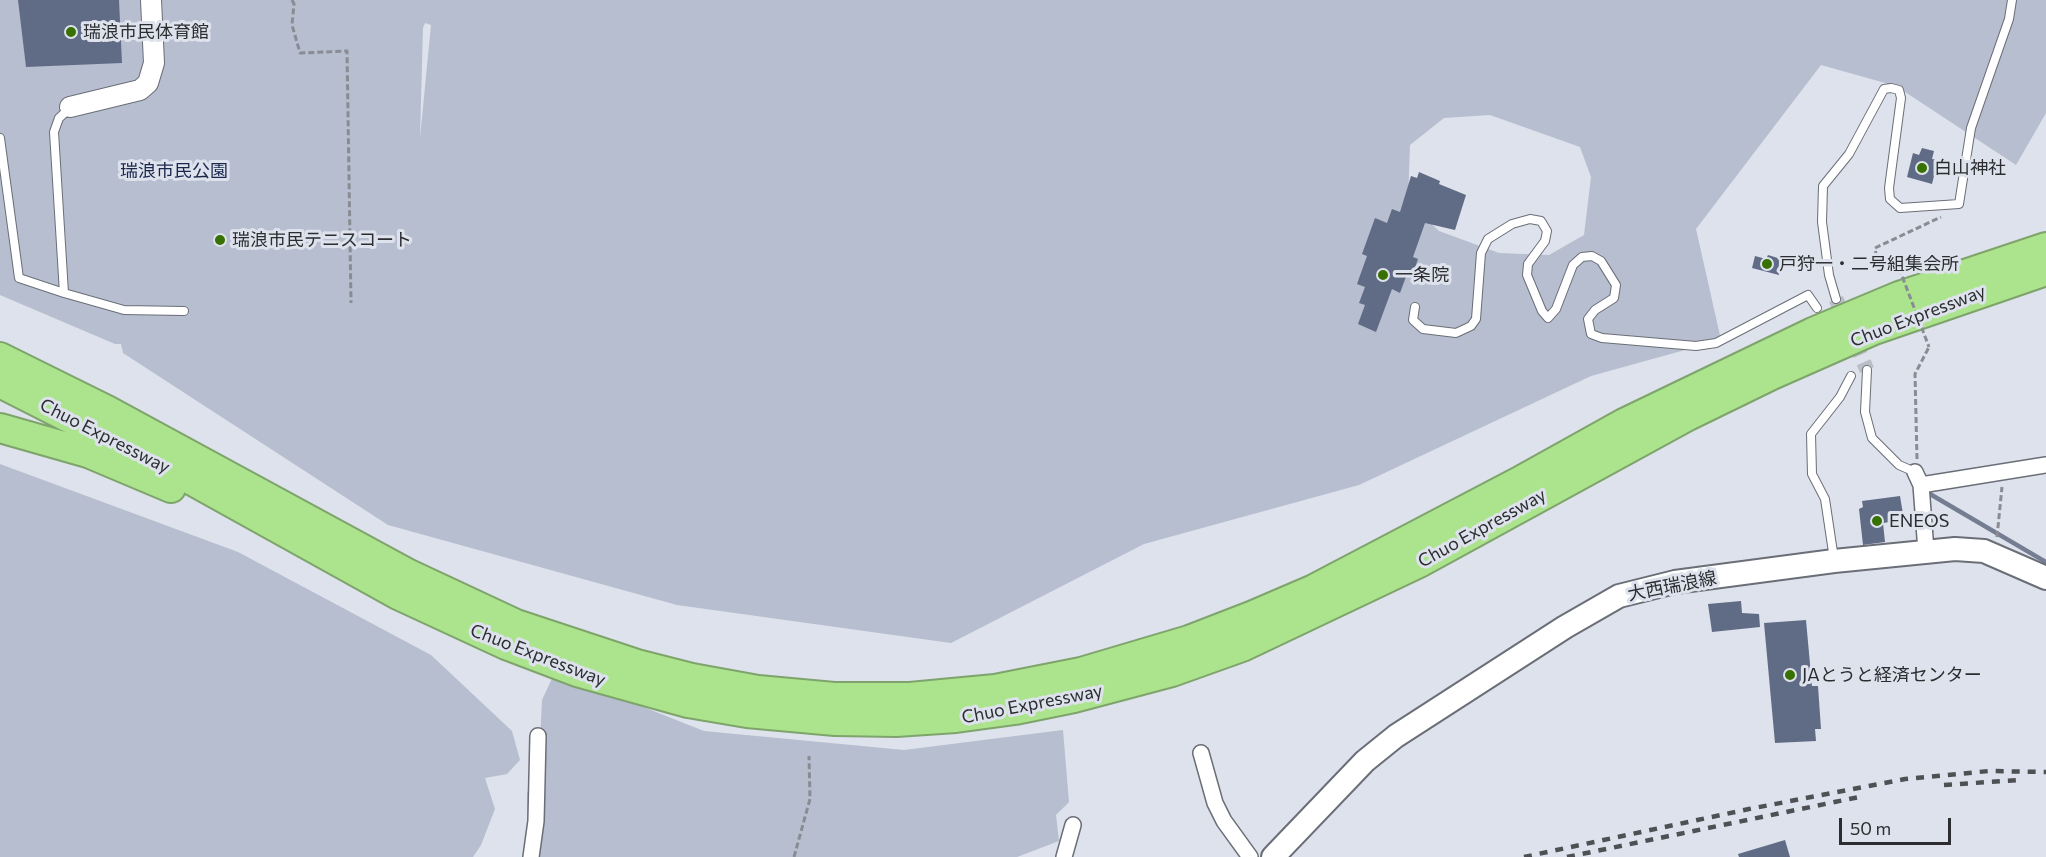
<!DOCTYPE html>
<html>
<head>
<meta charset="utf-8">
<style>
	body { margin:0 }
	#map { position:relative; width:2046px; height:857px; overflow:hidden; background:#dee2ec; font-family:Commissioner,sans-serif }
	canvas { display:block }
	.scale { position:absolute; left:1839px; top:818px; width:112px; height:27px; box-sizing:border-box; border:3px solid #2b2d30; border-top:0; padding-left:8px; font-size:18px; line-height:21px; white-space:nowrap; color:#2b2d30; -webkit-text-stroke:4px #dee2ec; paint-order:stroke }
</style>
</head>
<body>
<div id="map">
<canvas width="2046" height="857"></canvas>
<div class="scale">50 m</div>
</div>
<script>
const g = document.querySelector('canvas').getContext('2d');
g.lineJoin = 'round';
function fill(path, color) {
  g.fillStyle = color;
  g.fill(path, 'evenodd');
}
function shape(rows) {
  const path = new Path2D();
  for (const r of rows) {
    path.moveTo(r[0], r[1]);
    for (let i = 2; i < r.length; i += 2) path.lineTo(r[i], r[i + 1]);
  }
  return path;
}
function stroke(path, color, width, dash) {
  g.strokeStyle = color;
  g.lineWidth = width;
  g.lineCap = dash ? 'butt' : 'round';
  g.setLineDash(dash || []);
  g.stroke(path);
}
function label(font, color, halo, rows, align = 'center') {
  g.font = font + ' Commissioner,"Noto Sans JP",sans-serif';
  g.lineWidth = 6;
  g.setLineDash([]);
  g.textBaseline = 'middle';
  g.strokeStyle = halo;
  g.fillStyle = color;
  for (const [text, x, y, turn = 0] of rows) {
    g.save();
    g.translate(x, y);
    g.rotate((+turn || 0) * Math.PI / 180);
    g.textAlign = isNaN(turn) ? turn : align;
    if (halo) g.strokeText(text, 0, 0);
    g.fillText(text, 0, 0);
    g.restore();
  }
}
const green = shape([
	[0,0,2046,0,2046,113,2016,165,1896,86,1821,65,1696,229,1721,340,1591,376,1359,485,1144,544,951,643,677,605,388,525,123,353,121,344,115,344,0,295],
	[425,23,431,25,420,138,423,28],
	[1490,115,1580,147,1591,177,1584,235,1549,255,1499,253,1439,231,1408,202,1410,145,1444,118],
	[0,464,238,552,431,655,512,731,520,760,507,774,485,778,495,809,481,845,473,857,0,857],
	[555,672,704,731,904,750,1063,730,1069,802,1056,815,1059,841,1017,857,528,857,527,793,539,762,542,700]
]);
const stream = shape([
	[1930,494,2046,562]
]);
const building = shape([
	[18,0,119,0,122,63,26,67],
	[1922,148,1934,151,1932,159,1938,160,1932,184,1907,177,1913,153,1919,155],
	[1419,172,1440,181,1439,184,1466,195,1455,230,1425,223,1413,257,1418,259,1412,276,1407,274,1400,293,1392,289,1376,332,1358,324,1365,305,1359,303,1365,287,1357,284,1367,256,1362,254,1375,218,1387,223,1392,209,1400,212,1411,176,1417,178],
	[1768,255,1781,259,1779,275,1752,268,1755,256,1766,259],
	[1900,496,1904,520,1883,523,1885,542,1863,545,1859,509,1863,507,1862,501],
	[1741,601,1742,613,1759,614,1760,627,1712,632,1708,604],
	[1806,620,1812,686,1818,686,1821,729,1815,729,1816,741,1775,743,1764,623],
	[1785,840,1790,857,1739,857,1738,854]
]);
const minorTunnel = shape([
	[1836,299,1867,370]
]);
const path = shape([
	[292,0,294,4,292,25,300,53,347,51,351,303],
	[1896,260,1876,254,1875,248,1941,217],
	[1917,459,1915,374,1929,347],
	[1997,537,2002,487],
	[794,857,810,799,809,756]
]);
const service = shape([
	[70,108,59,118,54,132,64,293,124,310,184,311],
	[0,138,19,278,64,293],
	[1836,299,1829,275,1822,222,1823,186,1849,154,1884,89,1891,88,1899,90,1901,98,1889,188,1890,199,1900,208,1959,204,1971,128,2009,19,2012,0],
	[1415,307,1413,320,1423,329,1456,333,1471,326,1476,319,1481,253,1488,239,1512,224,1530,219,1541,221,1547,231,1545,241,1528,264,1527,275,1542,311,1548,318,1556,309,1573,265,1582,257,1592,256,1601,261,1616,285,1614,298,1595,310,1588,319,1591,334,1602,338,1696,346,1716,343,1808,295,1817,308],
	[1867,370,1865,412,1872,438,1899,465,1915,472],
	[1834,559,1825,499,1812,474,1811,434,1840,397,1851,376]
]);
const minor = shape([
	[1915,472,1921,485,1926,551],
	[1921,485,2046,465],
	[1201,753,1215,803,1224,821,1250,857],
	[531,857,536,821,538,736],
	[1064,857,1073,825]
]);
const tertiary = shape([
	[70,107,140,90,148,83,154,63,151,0]
]);
const secondary = shape([
	[1273,857,1365,761,1396,736,1565,627,1619,596,1675,582,1834,561,1955,549,1984,551,2046,578]
]);
const motorway = shape([
	[0,357,107,410,409,574,516,624,637,664,692,678,758,690,834,697,910,697,995,689,1081,672,1189,640,1251,616,1314,589,1518,482,1624,423,1813,332,1899,296,2046,247],
	[0,383,189,479,398,595,506,645,577,672,688,703,747,713,835,721,896,722,956,718,1015,710,1074,698,1172,672,1242,647,1421,562,1688,416,1772,375,1874,330,2046,271],
	[0,428,88,453,171,488]
]);
const rail = shape([
	[1944,785,2019,780],
	[1524,857,1749,809,1905,779,1989,771,2046,772],
	[1567,857,1864,796]
]);
const pathBridge = shape([
	[1896,260,1929,347]
]);
const markers = [
	[71,32,6,"#377101"],
	[1922,168,6,"#377101"],
	[220,240,6,"#377101"],
	[1767,264,6,"#377101"],
	[1383,275,6,"#377101"],
	[1877,521,6,"#377101"],
	[1790,675,6,"#377101"]
];
const poiNames = [
	["瑞浪市民体育館",83,32],
	["白山神社",1934,168],
	["瑞浪市民テニスコート",232,240],
	["戸狩一・二号組集会所",1779,264],
	["一条院",1395,275],
	["ENEOS",1889,521],
	["JAとうと経済センター",1802,675]
];
const parkNames = [
	["瑞浪市民公園",174,171]
];
const streetNames = [
	["Chuo Expressway",1918,316,-21],
	["Chuo Expressway",105,436,27],
	["Chuo Expressway",1482,528,-29],
	["大西瑞浪線",1672,586,-11],
	["Chuo Expressway",538,655,21],
	["Chuo Expressway",1032,704,-11]
];
fill(green, '#b6becf');
stroke(stream, '#747d91', 4.5);
fill(building, '#606b85');
stroke(minorTunnel, '#babec6', 15, [15, 8]);
stroke(service, '#6a6e77', 10);
stroke(minor, '#6a6e77', 18);
stroke(tertiary, '#6a6e77', 22);
stroke(secondary, '#6a6e77', 26);
stroke(motorway, '#7ea46c', 32);
stroke(path, '#898c93', 3, [6, 3]);
stroke(service, '#fff', 8);
stroke(minor, '#fff', 15);
stroke(tertiary, '#fff', 20);
stroke(secondary, '#fff', 22);
stroke(motorway, '#abe48d', 28);
stroke(rail, '#4e5054', 4.5, [8, 8]);
stroke(pathBridge, '#898c93', 3, [6, 3]);
for (const [x, y, r, color] of markers) {
  const dot = new Path2D();
  dot.arc(x, y, r, 0, 2 * Math.PI);
  g.fillStyle = color;
  g.fill(dot);
  stroke(dot, '#dee2ec', 2);
}
label('18px', '#2b2d30', '#dee2ec', poiNames, 'left');
label('18px', '#19274d', '#dee2ec', parkNames);
label('18px', '#2b2d30', '#dee2ec', streetNames);
</script>
</body>
</html>
